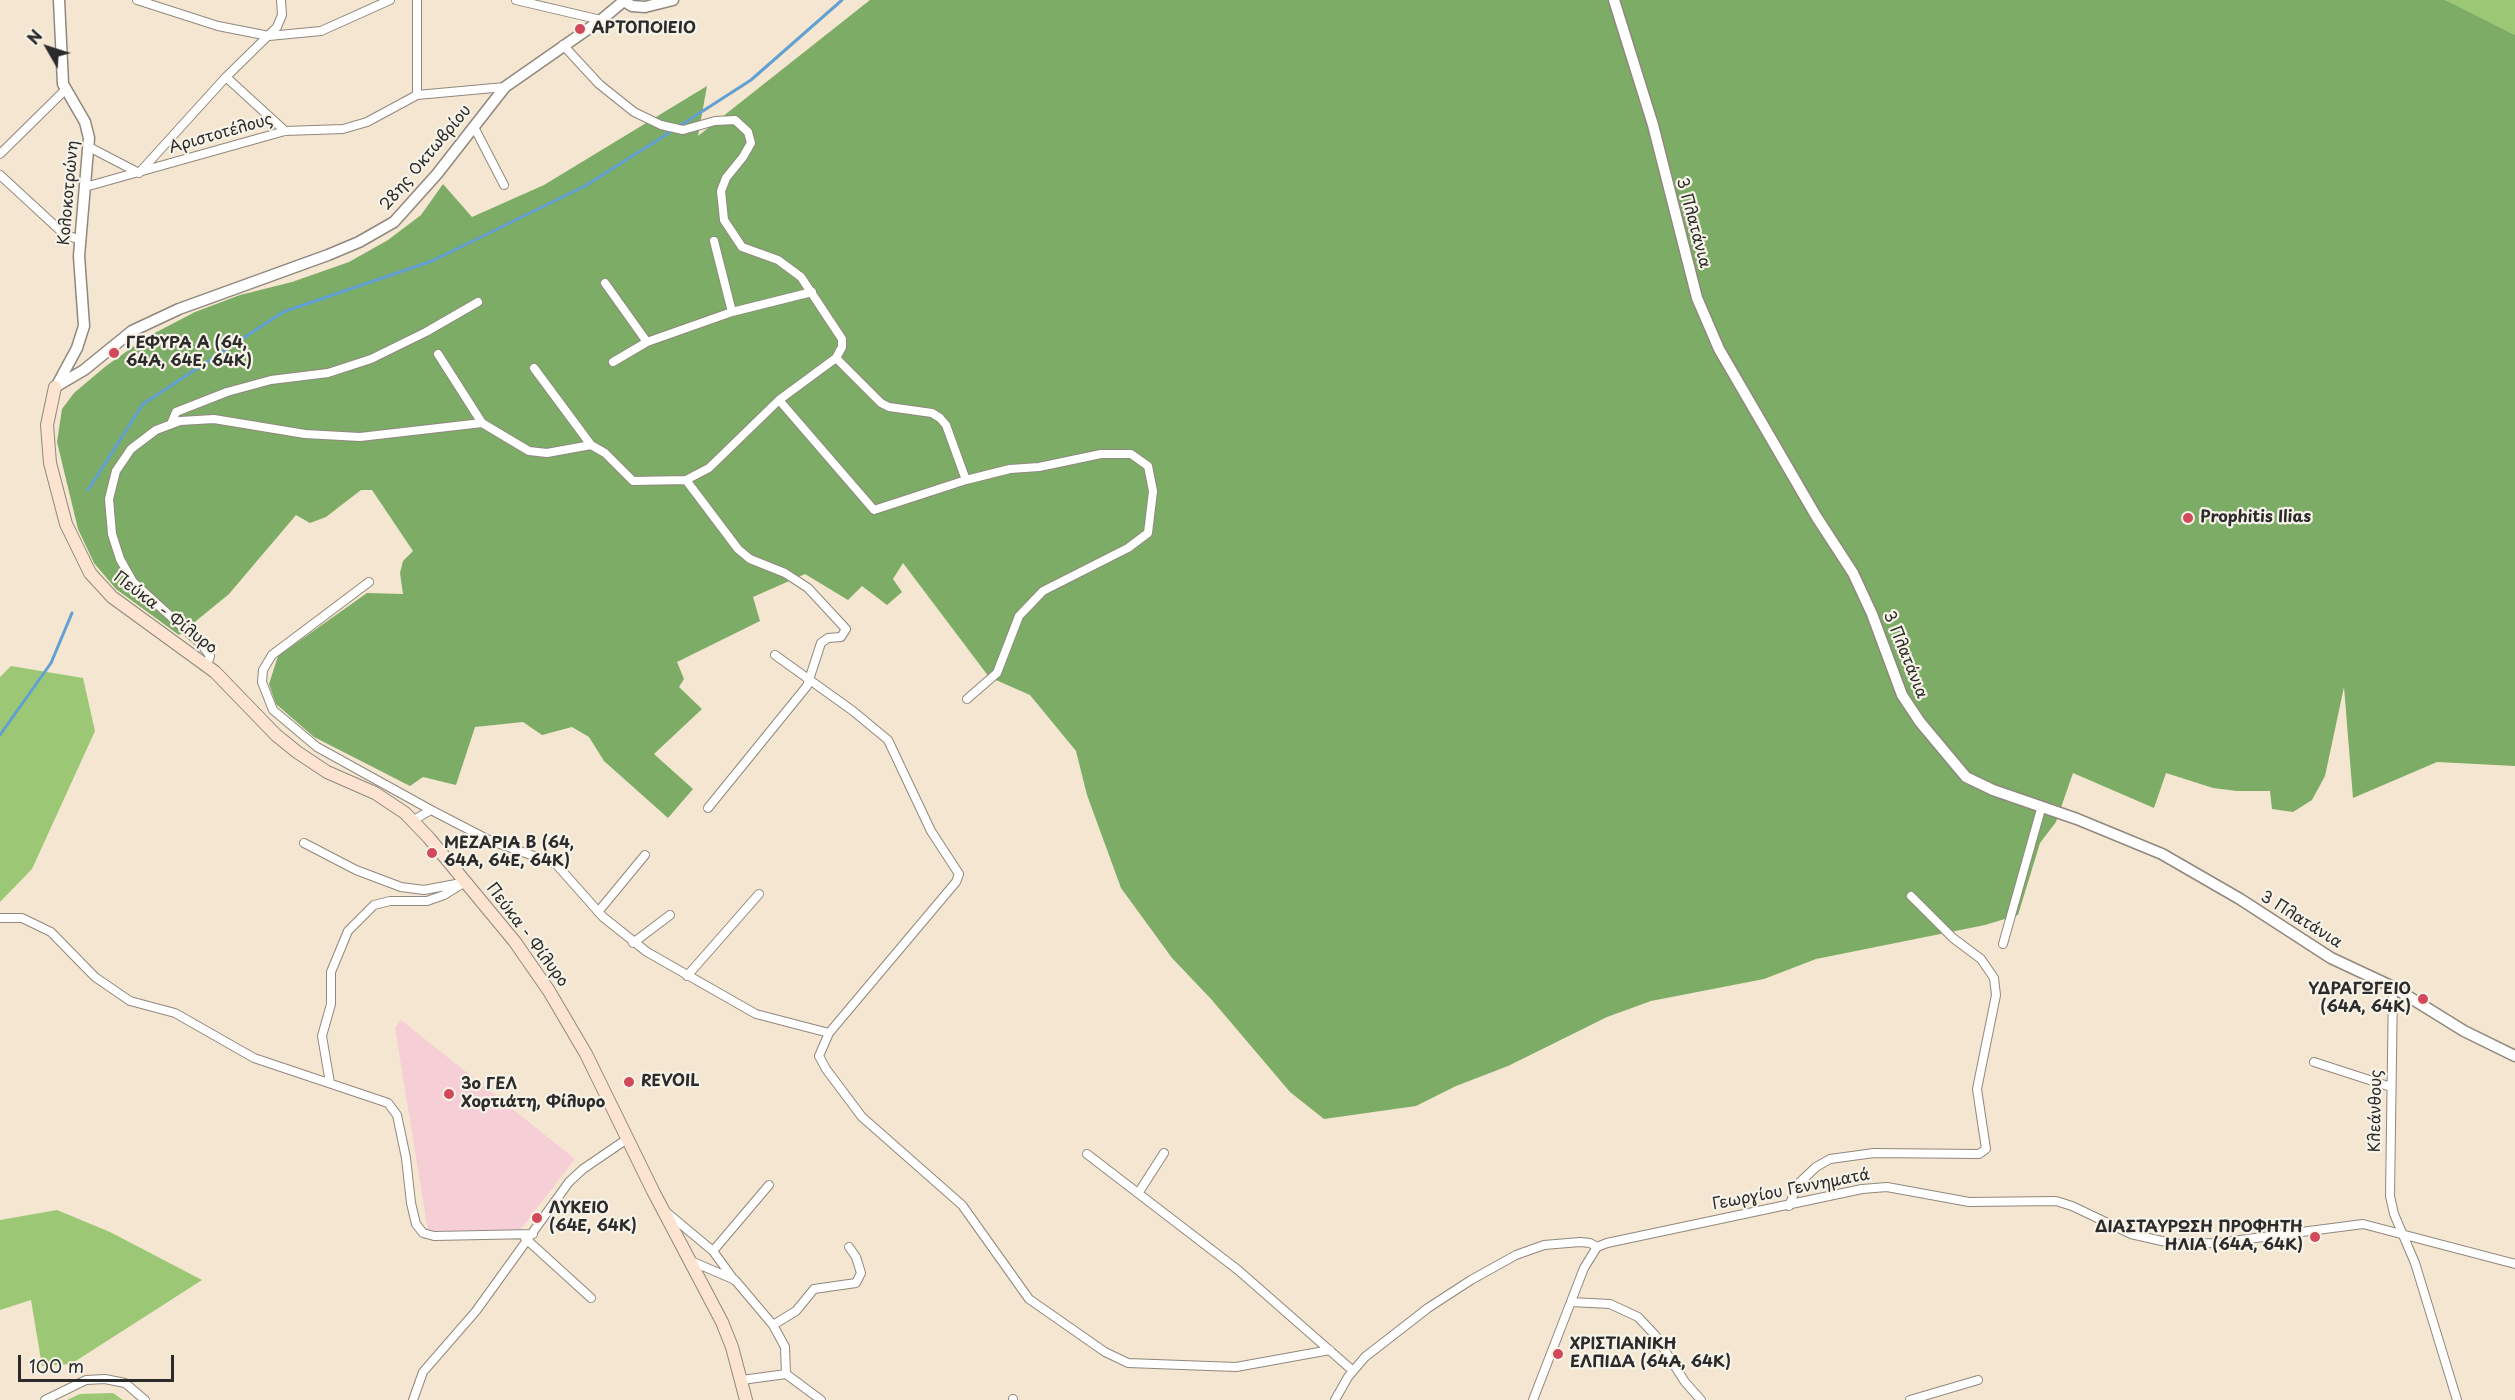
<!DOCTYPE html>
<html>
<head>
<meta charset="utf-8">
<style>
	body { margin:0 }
	#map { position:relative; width:2515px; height:1400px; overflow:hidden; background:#f4e6d0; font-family:"Playpen Sans",sans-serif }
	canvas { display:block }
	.north { position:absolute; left:18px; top:18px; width:60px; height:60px; -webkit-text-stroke:4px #f7f3e8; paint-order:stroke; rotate:309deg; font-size:16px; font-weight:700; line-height:24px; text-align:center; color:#2b2b2b }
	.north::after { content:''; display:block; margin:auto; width:21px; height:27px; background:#2b2b2b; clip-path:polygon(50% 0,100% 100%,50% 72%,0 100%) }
	.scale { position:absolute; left:18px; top:1355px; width:156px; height:27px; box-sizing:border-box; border:3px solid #2b2b2b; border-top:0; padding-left:8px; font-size:18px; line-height:21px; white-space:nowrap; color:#2b2b2b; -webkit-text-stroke:4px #f7f3e8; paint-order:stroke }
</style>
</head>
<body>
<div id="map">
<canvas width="2515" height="1400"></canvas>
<div class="north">N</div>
<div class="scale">100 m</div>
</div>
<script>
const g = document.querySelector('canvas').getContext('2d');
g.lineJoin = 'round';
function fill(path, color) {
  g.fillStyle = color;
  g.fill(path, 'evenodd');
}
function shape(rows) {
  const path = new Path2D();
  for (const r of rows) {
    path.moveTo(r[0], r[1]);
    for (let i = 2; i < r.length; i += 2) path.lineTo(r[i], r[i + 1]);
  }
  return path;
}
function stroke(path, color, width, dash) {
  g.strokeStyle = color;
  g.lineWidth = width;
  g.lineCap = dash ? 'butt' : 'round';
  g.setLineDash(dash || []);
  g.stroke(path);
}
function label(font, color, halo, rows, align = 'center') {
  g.font = font + ' "Playpen Sans",sans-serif';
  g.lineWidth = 4.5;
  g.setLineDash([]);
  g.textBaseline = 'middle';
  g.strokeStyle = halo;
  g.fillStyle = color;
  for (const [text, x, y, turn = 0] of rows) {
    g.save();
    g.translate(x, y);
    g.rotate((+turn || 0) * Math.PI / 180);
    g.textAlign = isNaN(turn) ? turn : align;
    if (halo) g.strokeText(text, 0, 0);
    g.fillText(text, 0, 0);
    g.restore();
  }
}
const built = shape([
	[401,1020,575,1159,520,1230,428,1231,395,1028]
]);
const green = shape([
	[2445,0,2515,0,2515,35,2456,6],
	[11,666,83,678,95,731,32,869,0,902,0,677],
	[57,1210,110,1232,202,1280,71,1364,42,1366,31,1300,0,1310,0,1220],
	[113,1393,123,1400,67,1400,80,1394]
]);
const forest = shape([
	[870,0,2445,0,2515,35,2515,766,2437,762,2353,798,2344,687,2325,776,2312,800,2293,812,2272,809,2270,791,2237,791,2213,788,2166,773,2154,808,2073,773,2056,822,2040,843,2018,915,1985,925,1816,959,1764,979,1651,1001,1607,1017,1508,1066,1456,1086,1416,1106,1324,1119,1290,1092,1211,999,1172,958,1121,888,1087,795,1076,751,1030,695,989,677,903,563,893,579,902,592,887,605,862,586,848,600,805,574,753,597,760,621,677,662,684,679,679,687,702,709,654,754,693,789,668,818,604,761,589,737,572,727,542,735,523,722,475,727,456,785,423,777,410,786,314,737,276,704,269,684,278,656,367,593,403,594,400,573,403,561,413,551,372,490,361,490,326,517,310,523,296,515,229,594,179,635,116,589,94,563,78,529,57,442,62,409,74,393,106,366,147,337,195,312,240,295,292,282,349,262,388,240,421,215,443,184,472,217,544,185,707,86,698,136]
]);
const stream = shape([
	[678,127,751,80,842,0],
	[88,490,143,404,283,312,432,261,585,186,672,131],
	[0,735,51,663,72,613]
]);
const minor = shape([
	[137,0,218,26,269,36,321,31,390,0],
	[516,0,601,20],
	[226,77,285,131],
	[417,95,417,0],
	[474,127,504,185],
	[89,147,139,173],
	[0,154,65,90],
	[139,173,226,77,277,27,282,15,281,0],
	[0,175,64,234,80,240],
	[85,187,285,131,343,129,367,122,417,95,505,87],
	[714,241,732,312],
	[605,283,647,342],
	[438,354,482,423],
	[836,358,881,403,889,407,932,413,940,418,946,425,966,480],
	[613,362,647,342,732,312,812,292],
	[534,368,591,445],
	[779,400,874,510,966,480,1010,469,1039,467,1101,454,1131,454,1148,466,1153,491,1148,533,1128,548,1043,591,1019,616,997,673,967,699],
	[171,424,176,412,227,392,271,380,328,373,371,359,426,332,478,302],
	[686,480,738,549,750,559,785,573,808,588,846,629,841,637,828,638,821,643,807,686,708,808],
	[369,582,272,655,263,670,262,682,273,710,317,747,431,810],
	[207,665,210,656,202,645,133,582,120,559,112,534,109,499,116,471,131,449,156,430,180,421,214,419,305,434,360,437,482,423,529,451,547,453,591,445,605,453,633,481,686,480,709,468,779,400,836,358,842,347,842,339,801,277,778,260,742,247,724,220,721,191,726,178,743,157,751,143,748,132,735,120,715,121,683,130,661,125,634,112,599,84,563,45],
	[412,821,431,810,489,840,556,864,603,917,647,952,756,1014,829,1033,956,882,959,874,931,831,888,740,853,711,775,655],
	[304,843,356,870,401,887,424,890,456,884],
	[598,912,645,855],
	[0,918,22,918,51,932,95,977,130,1001,175,1013,254,1058,388,1103,397,1115,406,1158,411,1203,416,1224,423,1233,434,1236,533,1234],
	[633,943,670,915],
	[2003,944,2041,809],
	[687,976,759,894],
	[2393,987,2390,1196,2394,1214,2415,1263,2457,1400],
	[829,1033,819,1056,826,1069,862,1117,962,1205,1029,1299,1105,1352,1128,1363,1236,1367,1330,1350],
	[2314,1062,2391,1087],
	[330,1083,322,1036,331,1004,331,972,348,931,374,905,390,901,427,901,444,895,465,882],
	[1087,1154,1238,1270,1352,1370],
	[1139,1192,1164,1153],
	[1789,1206,1798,1184,1816,1167,1830,1159,1874,1153,1979,1154,1986,1149,1977,1089,1996,995,1994,978,1981,959,1953,938,1911,896],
	[665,1211,713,1251,734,1280],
	[525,1238,591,1298],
	[713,1251,769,1185],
	[691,1261,735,1280,773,1325,785,1347,786,1374],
	[1571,1302,1610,1304,1638,1317,1655,1335,1685,1382,1701,1400],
	[773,1325,796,1311,814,1289,856,1283,861,1273,856,1257,849,1247],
	[742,1380,786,1374,821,1400],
	[45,1400,86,1380,105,1379,125,1383,145,1400],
	[413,1400,423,1372,476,1311,569,1182,583,1169,627,1139],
	[1013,1400,1013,1399],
	[1335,1400,1348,1377,1365,1357,1428,1308,1471,1280,1516,1255,1544,1245,1580,1242,1590,1243,1597,1247],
	[1533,1400,1584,1268,1597,1247,1607,1243,1862,1189,1887,1187,1969,1202,2056,1201,2072,1206,2131,1234,2175,1244,2217,1243,2363,1224,2515,1264],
	[1910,1400,1978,1380]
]);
const tertiary = shape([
	[1614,0,1653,125,1697,298,1719,349,1816,516,1853,573,1872,614,1902,695,1920,722,1966,777,1993,790,2077,819,2162,854,2240,899,2331,958,2393,987,2464,1031,2515,1056],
	[624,1,632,6,645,7,673,0],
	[55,387,84,370,132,331,179,309,328,255,359,242,394,222,437,174,505,87,601,20,625,0],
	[56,387,77,348,84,326,79,256,89,138,85,122,63,84,59,0]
]);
const secondary = shape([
	[55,387,47,425,50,463,66,524,90,573,112,597,215,672,276,735,297,752,327,772,375,793,405,813,429,838,515,942,549,991,586,1054,653,1191,722,1322,732,1347,746,1400]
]);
const markers = [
	[580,29,6,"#d1495b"],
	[114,353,6,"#d1495b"],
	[2188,518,6,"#d1495b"],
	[432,853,6,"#d1495b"],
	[2423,999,6,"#d1495b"],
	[629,1082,6,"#d1495b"],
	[449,1094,6,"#d1495b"],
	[537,1218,6,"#d1495b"],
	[2315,1237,6,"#d1495b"],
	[1558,1354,6,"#d1495b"]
];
const poiNames = [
	["ΑΡΤΟΠΟΙΕΙΟ",592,29],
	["ΓΕΦΥΡΑ A (64,",126,344],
	["64Α, 64Ε, 64Κ)",126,362],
	["Prophitis Ilias",2200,518],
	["ΜΕΖΑΡΙΑ B (64,",444,844],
	["64Α, 64Ε, 64Κ)",444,862],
	["ΥΔΡΑΓΩΓΕΙΟ",2411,990,"right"],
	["(64Α, 64Κ)",2411,1008,"right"],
	["REVOIL",641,1082],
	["3ο ΓΕΛ",461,1085],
	["Χορτιάτη, Φίλυρο",461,1103],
	["ΛΥΚΕΙΟ",549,1209],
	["(64Ε, 64Κ)",549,1227],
	["ΔΙΑΣΤΑΥΡΩΣΗ ΠΡΟΦΗΤΗ",2303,1228,"right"],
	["ΗΛΙΑ (64Α, 64Κ)",2303,1246,"right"],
	["ΧΡΙΣΤΙΑΝΙΚΗ",1570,1345],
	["ΕΛΠΙΔΑ (64Α, 64Κ)",1570,1363]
];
const streetNames = [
	["Αριστοτέλους",221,134,-16],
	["28ης Οκτωβρίου",426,158,-50],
	["Κολοκοτρώνη",69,193,-85],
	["3 Πλατάνια",1693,223,75],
	["Πεύκα - Φίλυρο",165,613,37],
	["3 Πλατάνια",1905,655,68],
	["3 Πλατάνια",2301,920,32],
	["Πεύκα - Φίλυρο",527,935,53],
	["Κλεάνθους",2376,1111,-89],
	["Γεωργίου Γεννηματά",1791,1190,-11]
];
fill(built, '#f6cfd6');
fill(green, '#9cc875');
fill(forest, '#7dac66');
stroke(stream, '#62a0d3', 3);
stroke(minor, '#90887e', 10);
stroke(tertiary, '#90887e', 13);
stroke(secondary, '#90887e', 14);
stroke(minor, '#fff', 8);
stroke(tertiary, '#fff', 10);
stroke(secondary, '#fde4d0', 12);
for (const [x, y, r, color] of markers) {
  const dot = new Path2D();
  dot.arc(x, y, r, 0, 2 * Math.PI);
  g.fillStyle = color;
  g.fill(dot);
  stroke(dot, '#f7f3e8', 2);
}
label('bold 16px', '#2b2b2b', '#f7f3e8', poiNames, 'left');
label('16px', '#2b2b2b', '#f7f3e8', streetNames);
</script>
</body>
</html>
